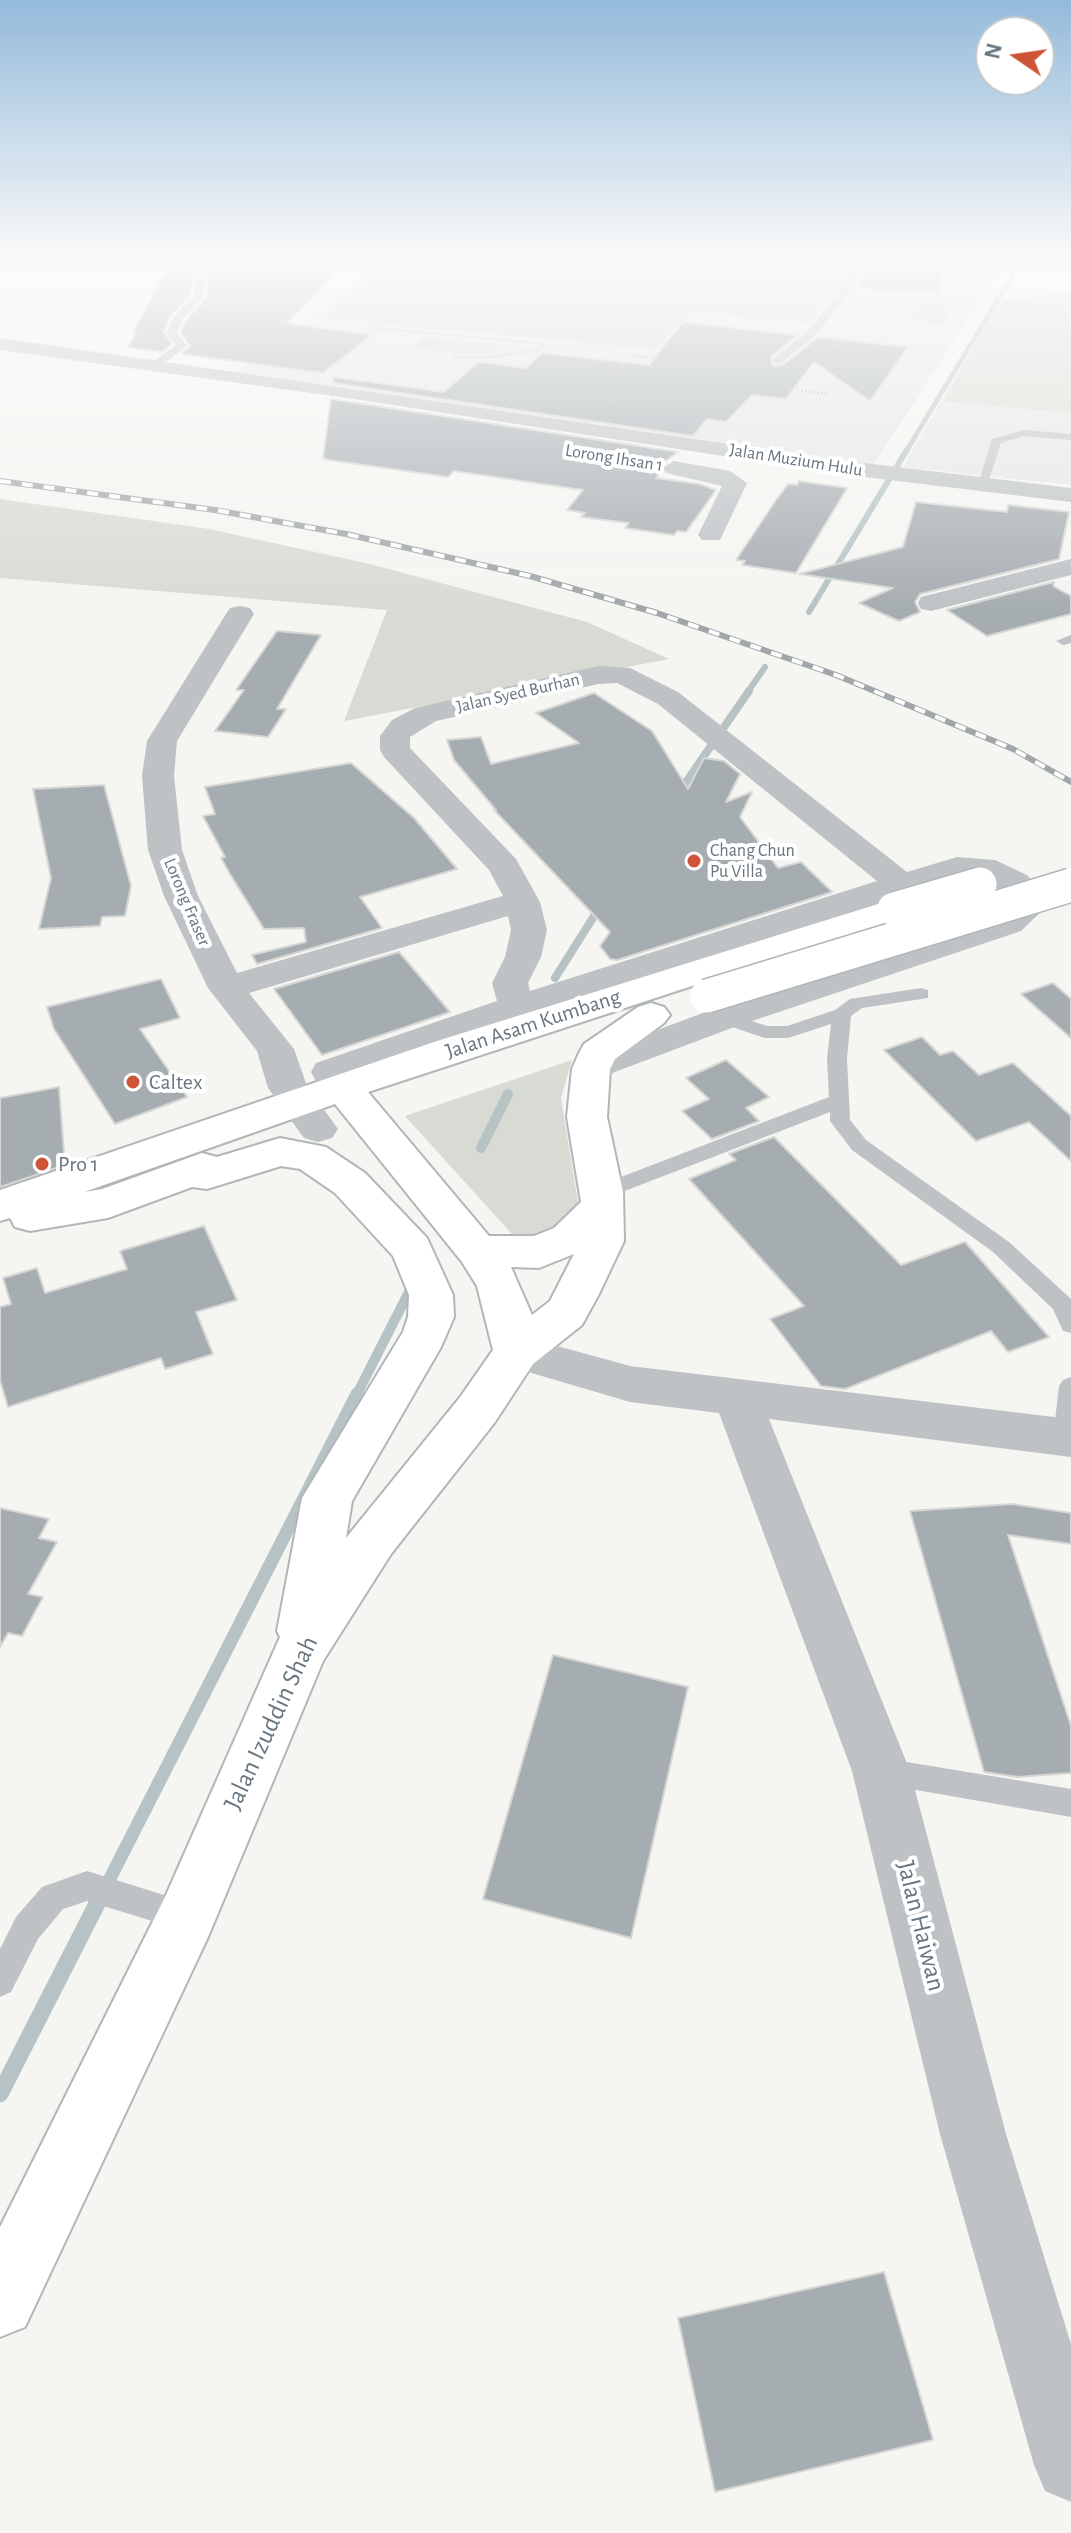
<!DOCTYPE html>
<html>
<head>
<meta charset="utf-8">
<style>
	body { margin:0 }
	#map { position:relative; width:1071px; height:2533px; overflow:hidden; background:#f5f5f2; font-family:"Alegreya Sans",sans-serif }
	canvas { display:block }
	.north { position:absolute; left:975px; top:16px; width:80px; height:80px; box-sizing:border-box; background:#fff; border:2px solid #c2c8cc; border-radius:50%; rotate:283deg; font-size:22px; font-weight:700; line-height:32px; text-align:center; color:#67767f }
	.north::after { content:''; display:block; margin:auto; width:28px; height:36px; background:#cf5337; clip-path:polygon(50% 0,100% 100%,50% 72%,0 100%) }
</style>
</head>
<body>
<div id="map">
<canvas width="1071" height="2533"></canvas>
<div class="north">N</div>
</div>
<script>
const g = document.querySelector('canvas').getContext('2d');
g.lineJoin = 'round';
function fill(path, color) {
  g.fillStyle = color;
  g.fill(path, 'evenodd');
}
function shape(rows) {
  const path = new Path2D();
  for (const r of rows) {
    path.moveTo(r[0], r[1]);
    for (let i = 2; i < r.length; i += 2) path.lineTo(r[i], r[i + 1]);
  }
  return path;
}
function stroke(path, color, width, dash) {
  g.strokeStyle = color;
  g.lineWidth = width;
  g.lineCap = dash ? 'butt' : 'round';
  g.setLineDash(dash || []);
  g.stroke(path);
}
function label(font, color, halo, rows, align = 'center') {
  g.font = font + ' "Alegreya Sans",sans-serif';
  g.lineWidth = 8;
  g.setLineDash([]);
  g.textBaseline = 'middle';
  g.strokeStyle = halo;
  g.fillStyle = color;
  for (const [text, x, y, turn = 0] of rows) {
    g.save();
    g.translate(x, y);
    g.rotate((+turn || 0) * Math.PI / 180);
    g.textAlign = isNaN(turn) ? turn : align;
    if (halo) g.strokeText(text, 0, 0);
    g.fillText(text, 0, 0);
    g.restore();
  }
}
const built = shape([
	[387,258,970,258,997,274,874,464,236,373],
	[999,301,1071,302,1071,485,903,467]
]);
const green = shape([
	[400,258,849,258,851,265,846,279,809,323,692,312,654,349,323,318],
	[1071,292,1071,413,944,401,999,301],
	[922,302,953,305,942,324,910,320],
	[424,337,499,344,488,356,412,348],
	[0,499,209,529,370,564,587,622,669,659,344,721,387,610,0,578],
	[572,1060,561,1098,579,1209,557,1237,521,1244,405,1116]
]);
const streamFar5 = shape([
	[907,450,1012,276]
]);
const streamFar4 = shape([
	[809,612,908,448],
	[747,693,765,667]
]);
const streamFar3 = shape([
	[677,795,749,691],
	[555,978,601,905]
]);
const streamFar2 = shape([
	[481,1148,508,1094],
	[356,1396,415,1280]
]);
const streamFar1 = shape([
	[101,1896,357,1394]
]);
const stream = shape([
	[0,2094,102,1894]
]);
const building = shape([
	[174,258,330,258,316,271,337,272,287,323,372,335,323,373,181,354,190,346,180,332,185,322,206,298,210,277,200,272,194,277,190,295,169,318,164,332,172,344,162,352,128,347,136,333,132,333,174,258],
	[872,258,943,258,938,293,856,288,872,258],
	[683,322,798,335,771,357,773,366,783,365,818,337,908,347,870,401,814,362,786,399,752,395,726,422,707,419,693,436,333,383,334,377,444,392,478,362,526,368,542,353,649,365,683,322],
	[331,399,678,452,660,465,661,472,656,478,699,484,716,490,686,532,677,531,674,535,625,528,629,523,581,517,585,513,567,510,583,490,454,471,448,477,329,460,323,458,331,399],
	[799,481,847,488,796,573,742,565,745,561,736,560,776,500,788,484,797,485,799,481],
	[916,502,1007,512,1008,505,1069,512,1059,559,920,594,915,602,920,612,899,621,859,603,893,588,799,574,903,547,916,502],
	[1054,582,1053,586,1071,596,1071,614,987,636,947,610,1054,582],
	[277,631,321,635,277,709,286,709,268,737,215,731,244,690,236,690,277,631],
	[594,693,652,731,688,789,704,758,724,761,740,774,726,802,752,792,740,817,778,868,801,862,832,892,617,960,610,959,600,946,610,932,494,810,496,810,454,760,447,740,481,737,491,764,579,743,536,713,594,693],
	[351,763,414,818,457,869,360,897,382,928,257,964,252,955,306,942,304,928,264,929,230,874,221,858,225,857,203,816,215,814,205,787,351,763],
	[104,785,131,886,125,916,102,917,100,926,39,929,51,878,33,789,104,785],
	[399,952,450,1012,322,1055,274,989,399,952],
	[161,979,180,1018,140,1029,187,1097,115,1124,54,1029,47,1007,161,979],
	[1053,983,1071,999,1071,1038,1021,994,1053,983],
	[922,1037,940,1055,953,1051,979,1075,1013,1063,1071,1116,1071,1161,1029,1122,976,1141,884,1050,922,1037],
	[726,1060,769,1097,746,1108,759,1121,712,1139,682,1111,709,1099,686,1078,726,1060],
	[59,1087,65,1165,0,1187,0,1098,59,1087],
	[774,1137,901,1265,965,1242,1049,1337,1008,1352,991,1331,845,1389,821,1386,770,1319,804,1306,689,1179,736,1160,729,1154,774,1137],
	[204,1226,237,1300,196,1312,213,1354,165,1369,161,1358,8,1407,0,1380,0,1307,11,1304,3,1278,37,1268,45,1293,127,1269,120,1251,204,1226],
	[1012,1504,1071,1513,1071,1544,1008,1535,1071,1726,1071,1773,1018,1777,984,1772,910,1511,1012,1504],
	[0,1508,49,1519,39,1538,57,1542,28,1594,43,1597,22,1636,8,1633,0,1647,0,1508],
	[553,1655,688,1687,631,1938,483,1899,553,1655],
	[884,2272,933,2440,715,2492,678,2318,884,2272]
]);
const path = shape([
	[925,265,926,261],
	[872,289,916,290],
	[363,334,374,328,545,344],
	[830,345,869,350],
	[453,358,492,357,538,350,544,345],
	[589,361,626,365],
	[608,382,635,356,664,359],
	[797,390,827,394],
	[610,403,615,398]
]);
const lane = shape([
	[853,258,862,258,863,268,853,287,814,337,781,363,773,363,773,359,806,333,846,284,853,268,853,258],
	[202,275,207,278,203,297,182,320,177,333,187,346,159,367,151,367,151,363,176,345,167,333,172,319,193,296,197,278,202,275],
	[1024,430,1071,434,1071,440,1024,436,1001,443,987,485,977,488,992,439,1024,430],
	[1071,635,1071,643,1063,645,1056,641,1071,635],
	[921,988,928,990,928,998,862,1008,851,1016,847,1058,850,1120,866,1140,1009,1242,1071,1299,1071,1333,1063,1331,1053,1309,993,1252,852,1150,830,1121,830,1112,609,1197,595,1197,591,1192,595,1187,829,1097,827,1058,831,1024,788,1038,765,1038,717,1022,715,1018,717,1014,724,1012,767,1026,787,1026,835,1010,850,999,921,988],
	[1071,1377,1071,1445,1065,1447,1056,1444,1053,1437,1059,1386,1063,1380,1071,1377],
	[882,1758,1071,1789,1071,1817,882,1784,872,1780,868,1771,872,1762,882,1758],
	[87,1871,196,1905,200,1916,196,1927,185,1931,87,1901,63,1909,38,1939,11,1992,0,1997,0,1949,16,1917,42,1887,87,1871]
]);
const street = shape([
	[78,258,96,258,99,265,90,270,84,269,78,258],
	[0,338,840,460,1071,488,1071,502,840,474,354,399,0,350,0,338],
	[674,461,730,471,747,483,720,540,702,540,698,535,722,486,666,473,662,468,674,461],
	[1071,559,1071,575,931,611,921,609,918,603,921,597,1071,559],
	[240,606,250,608,254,614,177,741,174,776,182,850,198,896,237,973,503,896,489,870,384,757,380,750,380,736,392,720,415,708,598,666,630,668,678,692,907,872,957,857,995,860,1027,875,1044,894,1045,908,1021,931,737,1026,591,1081,577,1078,572,1069,577,1060,711,1010,997,917,1010,905,1010,896,977,877,960,877,533,1014,330,1084,316,1081,311,1072,316,1063,497,1001,492,983,505,957,511,930,508,916,249,993,294,1049,307,1086,338,1129,332,1138,318,1142,304,1138,268,1088,257,1051,208,988,164,896,148,850,142,776,147,741,226,614,230,608,240,606],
	[617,683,658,704,877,881,530,991,528,983,541,957,547,930,540,902,516,859,410,748,410,737,436,721,598,684,617,683],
	[517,1335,630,1366,1071,1419,1071,1457,769,1419,910,1771,1006,2134,1071,2344,1071,2502,1045,2491,1034,2465,940,2134,852,1771,719,1413,630,1402,501,1364,494,1352,501,1340,517,1335]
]);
const secondary = shape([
	[894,899,906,902,911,909,906,916,368,1092,489,1236,534,1236,554,1228,581,1202,567,1117,572,1069,579,1053,584,1044,638,1007,651,1003,664,1007,670,1015,664,1023,615,1059,610,1069,607,1117,623,1192,624,1241,599,1294,582,1325,533,1364,495,1422,391,1554,323,1661,208,1937,25,2327,0,2337,0,2227,166,1895,280,1637,277,1631,302,1498,403,1332,408,1317,409,1295,393,1256,335,1193,300,1169,281,1166,207,1189,192,1187,108,1218,30,1231,15,1227,10,1218,0,1221,0,1190,437,1041,894,899],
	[335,1104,462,1262,477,1286,493,1350,461,1396,346,1538,352,1501,441,1347,454,1317,453,1295,427,1238,365,1173,326,1147,280,1138,217,1157,202,1153,102,1189,84,1192,335,1104],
	[574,1254,550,1301,532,1315,511,1267,539,1268,574,1254]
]);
const rail = shape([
	[0,481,215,510,346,534,530,576,657,613,836,675,1013,749,1071,782]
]);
const secondaryBridge = shape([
	[894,909,980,884],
	[707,996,1071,885]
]);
const markers = [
	[694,861,8,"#cf5337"],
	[133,1082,8,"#cf5337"],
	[42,1164,8,"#cf5337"]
];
const farStreetnames = [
	["Lorong Ihsan 1",614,458,9],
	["Jalan Muzium Hulu",796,460,9],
	["Jalan Syed Burhan",518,693,-13],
	["Lorong Fraser",187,902,67]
];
const farPoinames = [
	["Chang Chun",710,851],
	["Pu Villa",710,872]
];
const streetNames = [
	["Jalan Asam Kumbang",533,1024,-18]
];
const poiNames = [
	["Caltex",149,1082],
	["Pro 1",58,1164]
];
const nearStreetnames = [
	["Jalan Izuddin Shah",271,1723,-65],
	["Jalan Haiwan",921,1926,76]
];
fill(built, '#e5e6e5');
fill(green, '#d7dbd3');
stroke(streamFar5, '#b7c2c5', 5);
stroke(streamFar4, '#b7c2c5', 6);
stroke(streamFar3, '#b7c2c5', 8);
stroke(streamFar2, '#b7c2c5', 10);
stroke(streamFar1, '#b7c2c5', 13);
stroke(stream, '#b7c2c5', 17);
fill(building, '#a6adb1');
stroke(building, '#d6d6d4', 2);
stroke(secondary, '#b1b6b9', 4);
stroke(path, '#b8bbbc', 2, [2, 2]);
fill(lane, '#bec2c5');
fill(street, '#bec2c5');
fill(secondary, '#fff');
stroke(rail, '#a0a6aa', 6);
stroke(rail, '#fff', 4, [11]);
stroke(secondaryBridge, '#b1b6b9', 36, []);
stroke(secondaryBridge, '#fff', 33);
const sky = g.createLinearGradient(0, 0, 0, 613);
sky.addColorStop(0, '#94bada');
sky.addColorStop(0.42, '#fafaf9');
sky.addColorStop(1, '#fafaf900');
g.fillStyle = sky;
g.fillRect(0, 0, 1071, 613);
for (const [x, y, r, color] of markers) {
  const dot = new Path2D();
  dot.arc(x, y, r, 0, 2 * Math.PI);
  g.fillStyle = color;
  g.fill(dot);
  stroke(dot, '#fff', 3);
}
label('18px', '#67767f', '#fff', farStreetnames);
label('18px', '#67767f', '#fff', farPoinames, 'left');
label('22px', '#67767f', '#fff', streetNames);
label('22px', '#67767f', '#fff', poiNames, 'left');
label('26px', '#67767f', '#fff', nearStreetnames);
</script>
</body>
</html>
